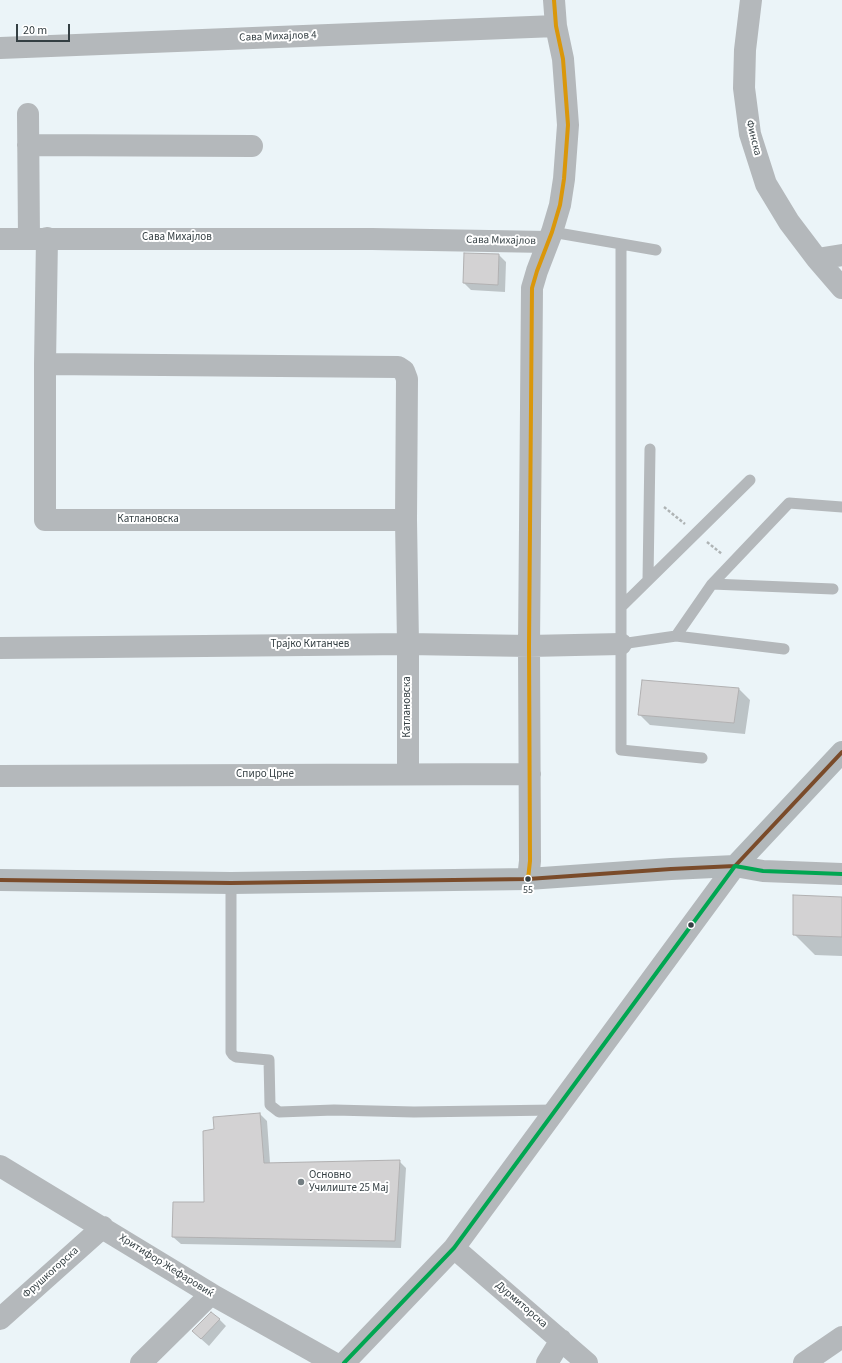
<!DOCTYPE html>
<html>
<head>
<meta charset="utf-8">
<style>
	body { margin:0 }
	#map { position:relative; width:842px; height:1363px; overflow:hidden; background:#ebf4f8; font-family:"Source Sans 3",sans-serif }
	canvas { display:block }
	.scale { position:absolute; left:16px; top:24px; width:54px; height:18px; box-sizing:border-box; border:2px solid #343f43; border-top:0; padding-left:5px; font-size:12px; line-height:14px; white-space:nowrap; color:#343f43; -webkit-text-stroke:3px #fff; paint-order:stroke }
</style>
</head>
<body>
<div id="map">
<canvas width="842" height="1363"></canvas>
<div class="scale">20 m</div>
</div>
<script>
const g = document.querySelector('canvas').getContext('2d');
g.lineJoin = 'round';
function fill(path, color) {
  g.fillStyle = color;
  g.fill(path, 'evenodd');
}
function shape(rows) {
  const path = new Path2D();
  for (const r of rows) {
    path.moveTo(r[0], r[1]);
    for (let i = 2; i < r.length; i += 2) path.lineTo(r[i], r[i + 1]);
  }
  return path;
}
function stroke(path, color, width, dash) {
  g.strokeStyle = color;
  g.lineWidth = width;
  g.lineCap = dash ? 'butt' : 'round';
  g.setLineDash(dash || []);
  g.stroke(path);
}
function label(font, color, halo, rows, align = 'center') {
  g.font = font + ' "Source Sans 3",sans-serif';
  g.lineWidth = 4;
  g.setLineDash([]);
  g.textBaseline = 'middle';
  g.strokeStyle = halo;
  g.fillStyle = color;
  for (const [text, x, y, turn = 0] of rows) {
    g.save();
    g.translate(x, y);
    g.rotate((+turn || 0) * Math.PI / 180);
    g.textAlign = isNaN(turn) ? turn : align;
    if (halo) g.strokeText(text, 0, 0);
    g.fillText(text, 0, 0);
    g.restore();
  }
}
const shadow = shape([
	[465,254,499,255,506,262,505,292,471,290,464,283],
	[643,681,739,689,750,700,745,734,650,725,639,714],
	[842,898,842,956,815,955,794,934],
	[260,1114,267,1121,270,1163,399,1161,406,1168,401,1248,181,1244,173,1237,205,1203,215,1129],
	[219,1319,226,1326,209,1346,200,1338]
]);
const building = shape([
	[464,253,499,254,498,285,463,283,464,253],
	[642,680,739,688,734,723,638,715,642,680],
	[793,895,842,897,842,937,793,935,793,895],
	[260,1113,264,1163,400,1160,395,1241,172,1237,173,1202,204,1202,203,1131,214,1129,213,1117,260,1113],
	[211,1312,220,1319,201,1339,192,1331,211,1312]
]);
const path = shape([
	[664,507,685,524],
	[707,542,722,554]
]);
const service = shape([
	[552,232,656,250],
	[621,244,621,750,702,758],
	[648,580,650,449],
	[712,584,789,503,842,507],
	[621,607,750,480],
	[676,636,712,584,833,589],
	[621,644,676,636,784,649],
	[231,883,231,1052,233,1055,236,1057,269,1060,270,1105,279,1112,334,1110,414,1112,555,1110]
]);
const minor = shape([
	[751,0,745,50,744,88,750,134,766,184,789,222,817,259,842,288],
	[0,48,556,26],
	[28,114,29,239],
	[28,145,252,146],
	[47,238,45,364,45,520,406,520],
	[0,239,372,239,548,242],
	[817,259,842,255],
	[45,364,398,367,404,371,407,379,406,520,408,644,408,774],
	[0,648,408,644,529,646,621,644],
	[0,776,530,774],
	[528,879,530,861,529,646,532,288,537,271,552,232,560,205,564,179,568,125,563,59,556,26,554,0],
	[0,1166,211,1294,334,1363],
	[454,1248,587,1363],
	[0,1319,103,1227],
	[141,1363,211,1294],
	[344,1363,454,1248,735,866,763,871,842,874],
	[547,1363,561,1340],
	[804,1363,842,1337]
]);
const secondary = shape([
	[0,880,231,883,528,879,671,869,735,866,842,752]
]);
const bus1 = shape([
	[0,880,231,883,528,879,671,869,735,866,842,752]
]);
const bus2 = shape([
	[528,879,530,861,529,646,532,288,537,271,552,232,560,205,564,179,568,125,563,59,556,26,554,0]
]);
const bus3 = shape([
	[344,1363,454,1248,735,866,763,871,842,874]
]);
const markers = [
	[528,879,3.5,"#343f43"],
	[691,925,3.5,"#343f43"],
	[301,1182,4,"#747e82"]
];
const busNames = [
	["55",528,891]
];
const streetNames = [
	["Сава Михајлов 4",278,37,-2],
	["Финска",753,138,76],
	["Сава Михајлов",177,238],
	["Сава Михајлов",501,241,1],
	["Катлановска",148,520],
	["Трајко Китанчев",310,645],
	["Катлановска",408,707,-90],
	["Спиро Црне",265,775],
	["Хритифор Жефаровиќ",166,1266,32],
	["Фрушкогорска",51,1273,-42],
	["Дурмиторска",521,1305,41]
];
const poiNames = [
	["Основно",309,1176],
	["Училиште 25 Мај",309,1189]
];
fill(shadow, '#0003');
fill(building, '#d3d2d3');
stroke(building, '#b1b0b1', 1);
stroke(path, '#aeb3b4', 2.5, [3, 2]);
stroke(service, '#b4b8bb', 11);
stroke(minor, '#b4b8bb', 22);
stroke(secondary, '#b2b8bb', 22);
stroke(bus1, '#7a4b2a', 4);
stroke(bus2, '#da970a', 4);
stroke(bus3, '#00a651', 4);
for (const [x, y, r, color] of markers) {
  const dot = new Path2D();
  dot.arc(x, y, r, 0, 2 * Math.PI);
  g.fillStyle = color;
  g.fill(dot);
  stroke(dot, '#fff', 1.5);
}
label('10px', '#343f43', '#fff', busNames);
label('11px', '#343f43', '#fff', streetNames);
label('11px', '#343f43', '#fff', poiNames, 'left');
</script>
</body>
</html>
